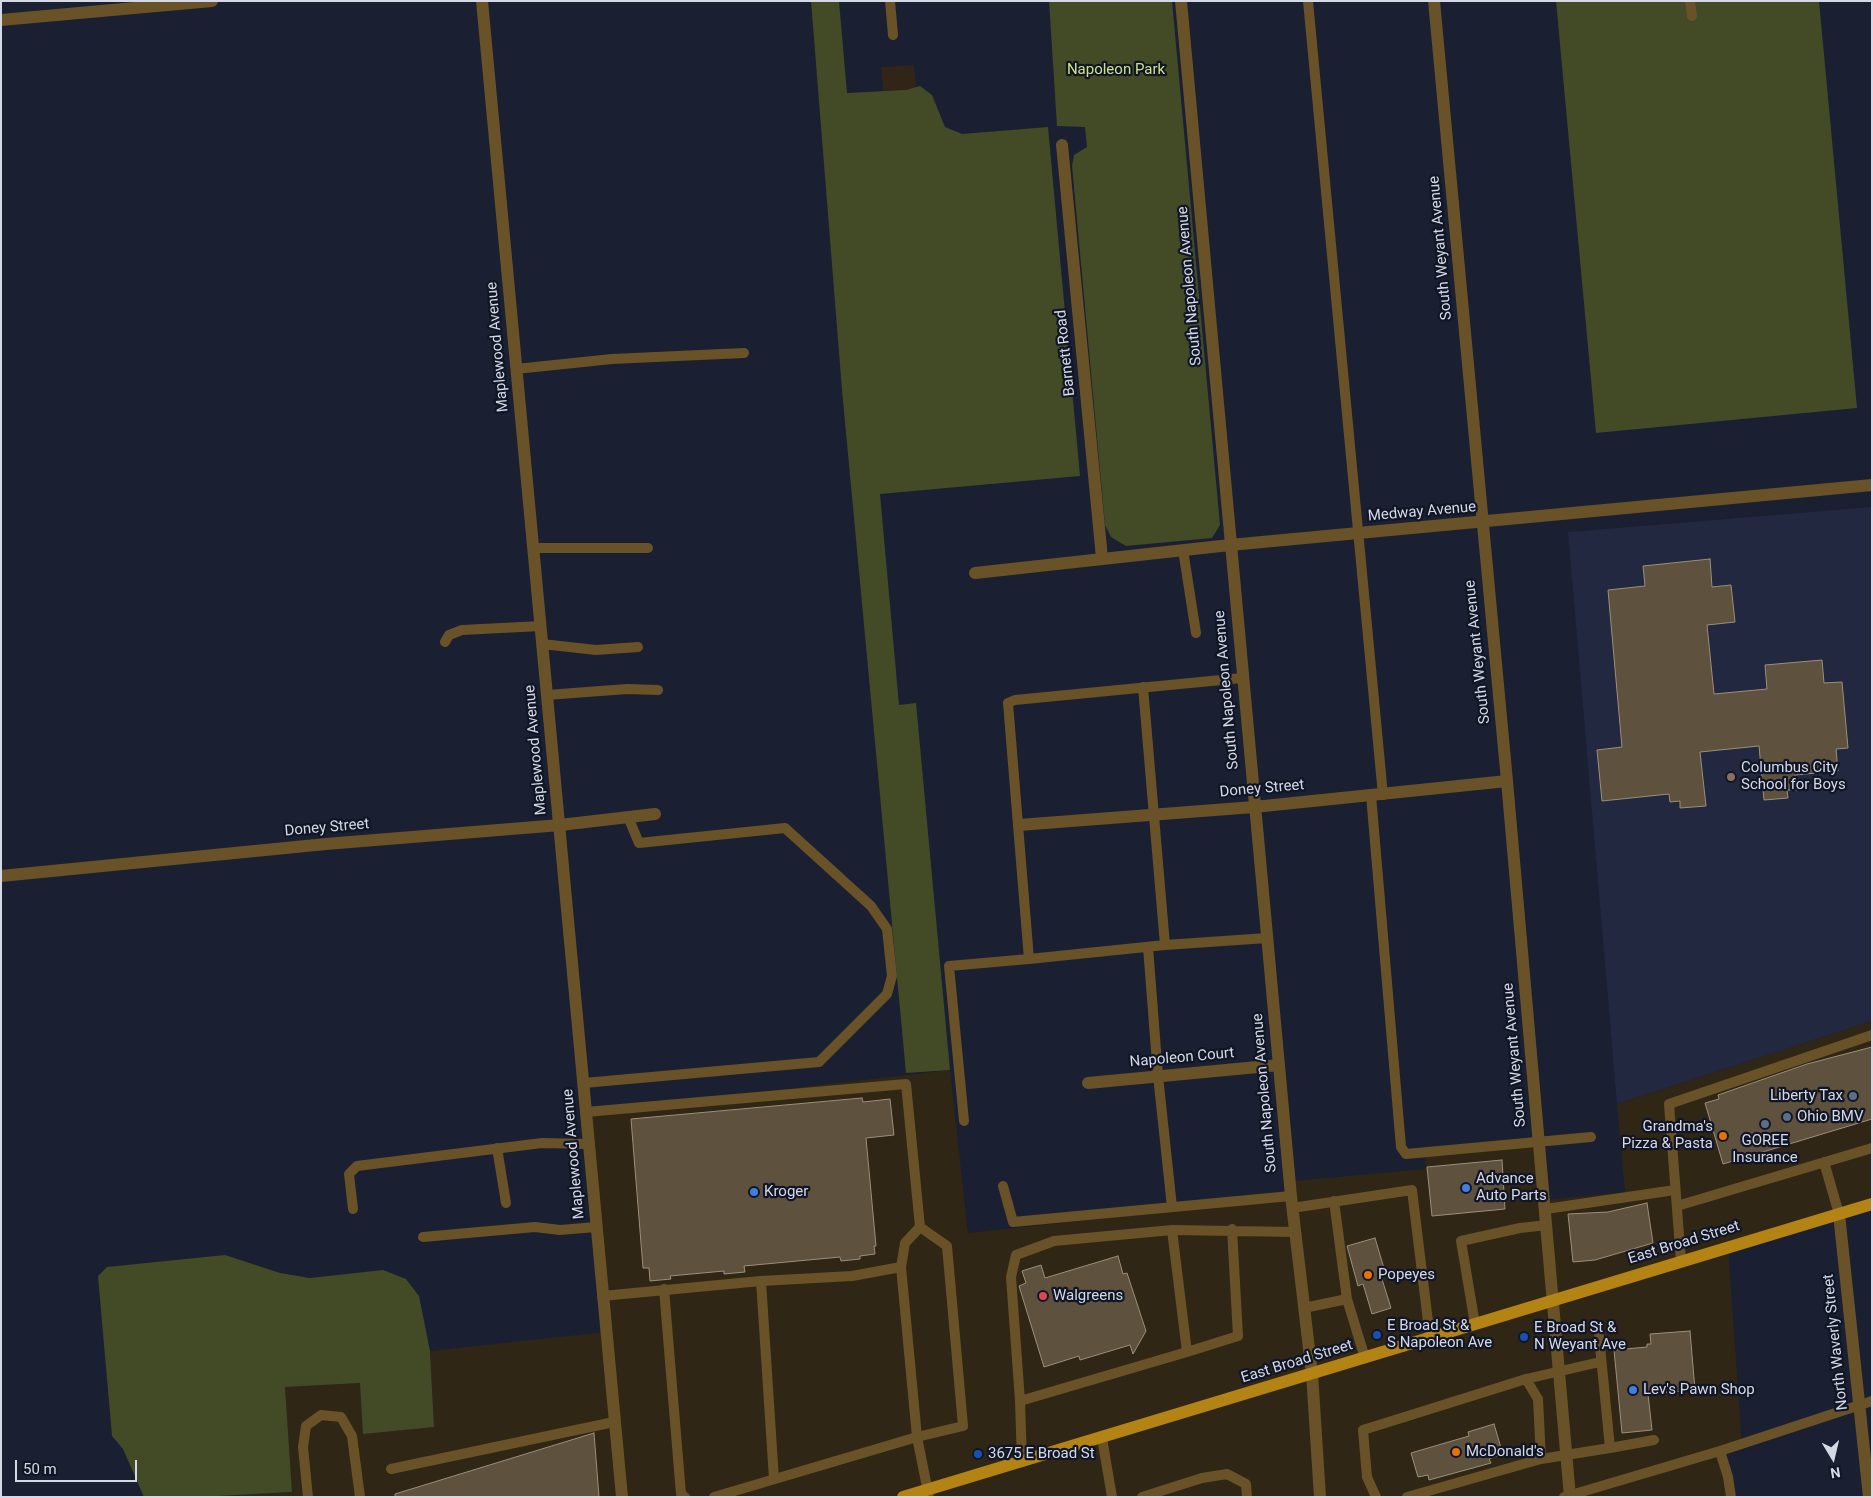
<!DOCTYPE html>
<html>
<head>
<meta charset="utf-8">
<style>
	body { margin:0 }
	#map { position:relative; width:1873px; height:1498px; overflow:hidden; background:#1a1f31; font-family:Roboto,sans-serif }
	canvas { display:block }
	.frame { position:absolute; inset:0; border:2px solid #d5d9e5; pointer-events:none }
	.north { position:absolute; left:1808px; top:1433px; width:50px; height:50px; -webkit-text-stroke:4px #111627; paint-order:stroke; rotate:171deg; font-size:14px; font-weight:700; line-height:20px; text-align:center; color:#d5d9e5 }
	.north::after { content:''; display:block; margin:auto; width:18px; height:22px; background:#d5d9e5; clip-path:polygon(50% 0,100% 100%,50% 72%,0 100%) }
	.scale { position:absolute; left:15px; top:1460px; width:122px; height:22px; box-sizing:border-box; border:2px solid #d5d9e5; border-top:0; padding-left:6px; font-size:15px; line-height:18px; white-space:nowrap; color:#d5d9e5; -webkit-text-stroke:4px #111627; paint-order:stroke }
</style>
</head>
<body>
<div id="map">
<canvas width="1873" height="1498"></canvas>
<div class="frame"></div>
<div class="north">N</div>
<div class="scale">50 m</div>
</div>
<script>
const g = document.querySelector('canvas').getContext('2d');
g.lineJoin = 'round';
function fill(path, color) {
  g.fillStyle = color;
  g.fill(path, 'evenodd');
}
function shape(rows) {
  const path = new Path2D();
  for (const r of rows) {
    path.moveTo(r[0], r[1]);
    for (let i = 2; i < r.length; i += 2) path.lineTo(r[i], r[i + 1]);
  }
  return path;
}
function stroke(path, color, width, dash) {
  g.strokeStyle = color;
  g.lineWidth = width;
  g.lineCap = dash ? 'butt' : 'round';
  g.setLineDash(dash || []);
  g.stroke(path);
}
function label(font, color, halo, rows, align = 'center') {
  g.font = font + ' Roboto,sans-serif';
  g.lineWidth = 4.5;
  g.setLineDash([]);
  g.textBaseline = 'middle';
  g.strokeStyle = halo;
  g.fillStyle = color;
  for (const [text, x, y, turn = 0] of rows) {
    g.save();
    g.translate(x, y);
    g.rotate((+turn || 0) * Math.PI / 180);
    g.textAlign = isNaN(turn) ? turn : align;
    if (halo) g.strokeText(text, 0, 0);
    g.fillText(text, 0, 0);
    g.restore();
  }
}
const commercial = shape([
	[1872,1021,1872,1204,1728,1248,1742,1446,1721,1453,1726,1497,200,1497,292,1492,285,1387,360,1383,434,1426,430,1351,605,1332,586,1112,950,1070,968,1233,1294,1198,1293,1181,1425,1169,1426,1154,1540,1145,1547,1200,1625,1192,1617,1104]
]);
const industrial = shape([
	[914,65,917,96,884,99,881,67]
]);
const built = shape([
	[1872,507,1872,1021,1617,1104,1568,532]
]);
const green = shape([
	[811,1,839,1,847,93,906,90,920,86,932,95,945,127,962,134,1048,127,1080,476,880,494,899,705,916,703,950,1070,906,1073,842,390],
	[1049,1,1172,1,1220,525,1212,538,1126,546,1111,537,1105,525,1072,166,1074,155,1087,147,1085,127,1057,126],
	[1556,1,1819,1,1857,408,1596,433],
	[225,1255,280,1273,310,1278,383,1270,406,1279,419,1296,430,1351,434,1427,363,1434,360,1383,285,1387,292,1492,200,1497,144,1497,123,1449,112,1436,98,1276,107,1267]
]);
const building = shape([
	[1710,559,1712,587,1731,585,1735,622,1707,625,1714,694,1767,689,1765,665,1822,660,1824,683,1842,682,1848,748,1836,749,1838,771,1795,775,1797,790,1787,790,1788,798,1764,800,1759,746,1700,752,1706,806,1680,808,1680,801,1670,802,1669,794,1602,801,1597,750,1622,747,1608,590,1645,586,1643,566,1710,559],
	[1872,1047,1872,1119,1723,1164,1705,1103,1719,1099,1718,1095,1807,1064,1872,1047],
	[862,1098,863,1102,890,1099,894,1135,866,1138,876,1246,874,1246,875,1254,860,1256,860,1259,841,1261,840,1257,744,1266,745,1272,724,1274,724,1271,670,1276,671,1279,650,1281,649,1268,643,1268,631,1119,862,1098],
	[1502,1160,1505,1209,1432,1216,1427,1167,1502,1160],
	[1647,1203,1653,1243,1595,1260,1573,1262,1568,1214,1608,1212,1647,1203],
	[1375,1238,1386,1275,1381,1276,1391,1308,1372,1314,1363,1284,1358,1286,1347,1246,1375,1238],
	[1118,1256,1123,1274,1127,1273,1146,1331,1133,1354,1130,1345,1080,1360,1079,1356,1044,1367,1019,1286,1026,1283,1022,1271,1041,1265,1045,1278,1118,1256],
	[1690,1331,1695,1390,1648,1394,1652,1430,1622,1433,1614,1350,1647,1347,1647,1344,1651,1344,1650,1334,1690,1331],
	[1494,1424,1501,1448,1498,1449,1500,1455,1489,1459,1491,1463,1429,1480,1428,1475,1418,1477,1411,1453,1469,1436,1468,1432,1494,1424],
	[594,1433,599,1497,395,1497,395,1494,594,1433]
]);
const service = shape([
	[890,1,893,35],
	[1308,1,1383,795],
	[1690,1,1692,16],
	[516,369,612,359,744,353],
	[533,548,648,548],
	[1183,550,1196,633],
	[445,642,449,635,462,630,541,626],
	[542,644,596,650,638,647],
	[1242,678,1015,700,1008,703,1029,959,1165,945,1267,938],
	[1143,687,1165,945],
	[547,695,627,689,658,690],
	[1371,795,1401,1147,1406,1154,1591,1137],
	[1148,947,1158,1076,1172,1207],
	[584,1083,819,1062,887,994,892,976,887,929,871,906,785,828,639,843,628,817],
	[586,1112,906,1084,920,1227,905,1243,901,1267],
	[964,1121,949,966,1029,959],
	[497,1148,506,1203],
	[1824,1162,1839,1214],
	[1003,1186,1013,1222,1291,1196],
	[1334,1201,1347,1299],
	[1677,1206,1872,1148],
	[1292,1208,1412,1190,1430,1338],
	[353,1209,349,1174,357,1166,542,1143,590,1144],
	[1546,1209,1675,1190],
	[423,1237,535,1227,560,1230,596,1227],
	[1681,1261,1669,1104,1872,1035],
	[761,1281,774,1479],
	[664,1289,681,1494,685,1497],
	[602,1296,761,1281,852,1276,901,1267,917,1437,929,1497],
	[1304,1308,1347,1299,1365,1358],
	[1475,1324,1461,1241,1520,1228,1547,1225],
	[1599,1336,1610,1448,1654,1440],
	[1187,1352,1238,1336,1232,1229],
	[1526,1379,1538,1399,1541,1459],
	[1020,1401,1011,1277,1016,1255,1054,1241,1172,1230,1295,1232],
	[1102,1438,1112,1497],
	[1720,1451,1728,1477,1731,1497],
	[1022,1462,1020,1401,1187,1352,1172,1230],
	[391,1469,614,1422],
	[308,1497,303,1447,306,1426,321,1415,341,1417,352,1436,360,1497],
	[714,1497,917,1437,963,1426,947,1246,920,1227],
	[1142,1497,1202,1478,1227,1474,1246,1484,1247,1497],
	[1376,1497,1367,1477,1363,1430,1526,1379,1600,1362],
	[1407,1497,1541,1459,1610,1448],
	[1564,1497,1720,1451,1872,1401]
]);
const minor = shape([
	[482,1,622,1497],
	[1181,1,1291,1196,1312,1374,1320,1497],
	[1434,1,1507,781,1570,1497],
	[1,20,212,1],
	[1062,145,1102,558],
	[975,573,1230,545,1872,485],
	[1019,825,1254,807,1507,781],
	[1,876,326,844,560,825,655,814],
	[1088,1083,1279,1065],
	[1839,1214,1869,1497]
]);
const primary = shape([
	[903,1497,1872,1204]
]);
const markers = [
	[1731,777,5,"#8d6e63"],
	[1853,1096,5,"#5c6f8a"],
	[1787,1117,5,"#5c6f8a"],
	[1765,1124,5,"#5c6f8a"],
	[1723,1136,5,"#e8710a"],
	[1466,1188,5,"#3f7fe0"],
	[754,1192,5,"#3f7fe0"],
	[1368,1275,5,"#e8710a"],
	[1043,1296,5,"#e0444e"],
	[1377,1335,5,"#1a4fb4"],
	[1524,1337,5,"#1a4fb4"],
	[1633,1390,5,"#3f7fe0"],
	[1456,1452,5,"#e8710a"],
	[978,1454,5,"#1a4fb4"]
];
const parkNames = [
	["Napoleon Park",1116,70]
];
const streetNames = [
	["South Weyant Avenue",1441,248,-95],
	["South Napoleon Avenue",1190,286,-95],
	["Maplewood Avenue",498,347,-95],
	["Barnett Road",1066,353,-96],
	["Medway Avenue",1422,512,-5],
	["South Weyant Avenue",1478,652,-96],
	["South Napoleon Avenue",1227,690,-95],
	["Maplewood Avenue",536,750,-95],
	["Doney Street",1262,789,-5],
	["Doney Street",327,828,-5],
	["South Weyant Avenue",1515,1055,-95],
	["Napoleon Court",1182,1058,-5],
	["South Napoleon Avenue",1265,1093,-95],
	["Maplewood Avenue",574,1154,-95],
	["East Broad Street",1684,1243,-17],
	["North Waverly Street",1836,1342,-96],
	["East Broad Street",1297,1362,-17]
];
const poiNames = [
	["Columbus City",1741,768],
	["School for Boys",1741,785],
	["Liberty Tax",1843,1096,"right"],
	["Ohio BMV",1797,1117],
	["Grandma's",1713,1127,"right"],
	["Pizza & Pasta",1713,1144,"right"],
	["GOREE",1765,1141,"center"],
	["Insurance",1765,1158,"center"],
	["Advance",1476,1179],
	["Auto Parts",1476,1196],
	["Kroger",764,1192],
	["Popeyes",1378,1275],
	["Walgreens",1053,1296],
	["E Broad St &",1387,1326],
	["S Napoleon Ave",1387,1343],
	["E Broad St &",1534,1328],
	["N Weyant Ave",1534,1345],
	["Lev's Pawn Shop",1643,1390],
	["McDonald's",1466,1452],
	["3675 E Broad St",988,1454]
];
fill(commercial, '#2f2616');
fill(industrial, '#312517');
fill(built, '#21283f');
fill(green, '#424b26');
fill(building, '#5e513d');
stroke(building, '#9d8f79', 1);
stroke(service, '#695227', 10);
stroke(minor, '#695227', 12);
stroke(primary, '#b38313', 12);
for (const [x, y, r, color] of markers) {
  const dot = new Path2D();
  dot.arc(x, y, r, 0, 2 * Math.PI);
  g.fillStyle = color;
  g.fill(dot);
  stroke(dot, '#111627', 2);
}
label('15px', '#cce286', '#111627', parkNames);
label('15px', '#d5d9e5', '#111627', streetNames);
label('15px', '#d5d9e5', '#111627', poiNames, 'left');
</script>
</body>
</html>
